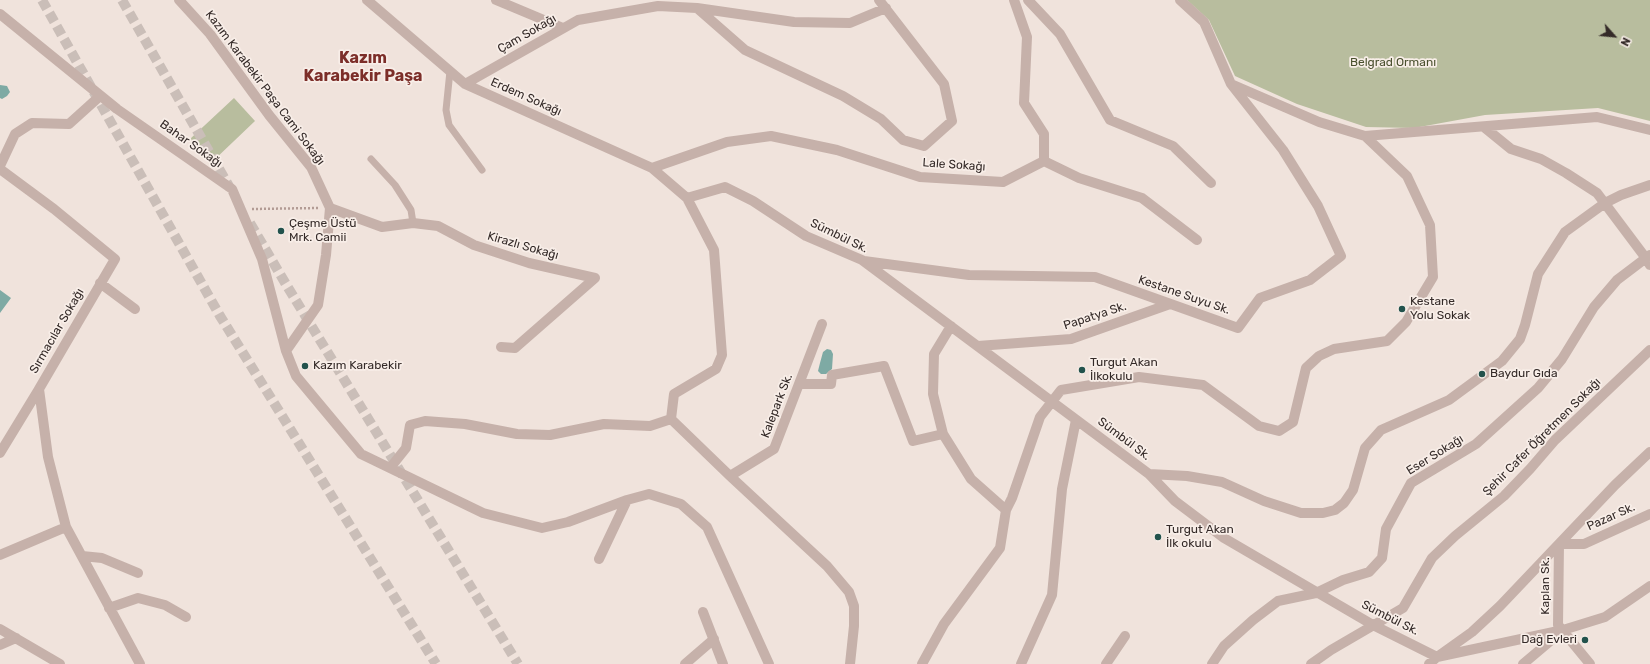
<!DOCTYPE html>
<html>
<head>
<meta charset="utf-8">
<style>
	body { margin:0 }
	#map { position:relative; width:1650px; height:664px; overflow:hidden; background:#f0e3dc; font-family:Rubik,sans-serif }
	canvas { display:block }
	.north { position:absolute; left:1594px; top:16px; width:40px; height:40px; -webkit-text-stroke:3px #f8eee8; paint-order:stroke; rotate:117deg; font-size:11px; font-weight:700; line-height:16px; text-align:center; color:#342a28 }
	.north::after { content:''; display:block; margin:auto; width:14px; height:18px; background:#342a28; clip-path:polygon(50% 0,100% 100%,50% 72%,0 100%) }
</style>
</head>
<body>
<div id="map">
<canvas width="1650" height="664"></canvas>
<div class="north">N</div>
</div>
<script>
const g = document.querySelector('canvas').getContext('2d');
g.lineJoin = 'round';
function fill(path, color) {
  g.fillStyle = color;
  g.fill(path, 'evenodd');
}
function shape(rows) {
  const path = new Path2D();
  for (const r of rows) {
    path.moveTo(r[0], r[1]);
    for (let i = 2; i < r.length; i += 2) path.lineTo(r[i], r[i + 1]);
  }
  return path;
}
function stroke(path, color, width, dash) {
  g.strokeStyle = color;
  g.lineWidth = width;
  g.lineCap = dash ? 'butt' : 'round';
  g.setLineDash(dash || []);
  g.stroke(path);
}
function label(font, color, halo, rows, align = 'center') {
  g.font = font + ' Rubik,sans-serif';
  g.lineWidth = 3.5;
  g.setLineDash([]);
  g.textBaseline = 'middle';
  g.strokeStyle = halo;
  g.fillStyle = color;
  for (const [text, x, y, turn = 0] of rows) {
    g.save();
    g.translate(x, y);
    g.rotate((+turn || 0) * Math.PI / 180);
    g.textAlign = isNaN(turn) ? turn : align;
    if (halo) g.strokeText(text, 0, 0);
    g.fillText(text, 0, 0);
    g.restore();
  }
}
const green = shape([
	[1187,0,1650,0,1650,121,1598,108,1485,115,1414,128,1366,127,1297,104,1235,76,1209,20],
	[234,98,255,121,212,162,190,139]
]);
const water = shape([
	[0,85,7,86,10,92,7,96,2,99,0,98],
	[0,290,11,298,0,313],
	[827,349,831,350,833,354,832,369,826,374,821,374,818,371,820,363,823,352]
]);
const primaryTunnel = shape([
	[42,0,220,316,436,664],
	[122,0,230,188],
	[250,223,287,286,518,664]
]);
const path = shape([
	[252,209,319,208]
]);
const service = shape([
	[450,71,446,110,449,125,482,170],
	[371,159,395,185,411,210,413,223]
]);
const minor = shape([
	[179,0,210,34,269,115,311,167,330,208,326,255,318,305,286,351],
	[367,0,465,84,652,168,687,198,714,250,722,355,716,369,674,394,671,419,730,476,827,566,849,592,854,606,854,626,850,664],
	[496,0,563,28],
	[1028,0,1060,34,1110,120,1173,146,1211,183],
	[1180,0,1204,22,1231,84,1319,122,1365,136,1597,117,1650,130],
	[697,8,794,22,850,23,886,8],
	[0,14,117,109,232,189,262,259,286,351,296,376,361,454,483,513,542,528,568,522,627,500,649,494,681,504,707,527,769,664],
	[465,84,578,20,658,6,697,8,745,50,843,96,881,119,903,140,924,146,952,121,944,84,879,0],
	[1484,127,1511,149,1541,159,1566,173,1597,193,1645,257,1650,265],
	[1044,161,1079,178,1142,198,1197,240],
	[0,166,15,134,32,123,69,124,100,96],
	[652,168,727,142,771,136,837,150,920,177,1003,182,1044,161,1044,134,1024,103,1027,37,1014,0],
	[0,169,54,209,115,259,39,389,48,457,66,527,140,664],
	[687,198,725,187,753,201,806,236,862,260,1149,474,1175,501,1224,538,1373,625,1437,657,1563,630,1605,617,1650,586],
	[330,208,382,227,413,223,438,226,474,245,529,263,595,278,515,348,501,347],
	[864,261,969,275,1095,277,1238,328,1260,298,1310,280,1341,256,1318,206,1283,150,1231,84],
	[100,283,135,309],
	[951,326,934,354,933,394,943,434,971,479,1006,510],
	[978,346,1071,339,1170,304],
	[799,384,831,384,832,375,884,366,913,441,943,434],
	[0,453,39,389],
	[390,468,406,448,410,425,425,421,465,424,517,434,550,435,604,424,650,426,671,419],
	[1149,474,1187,476,1222,482,1264,501,1301,513,1323,513,1335,510,1344,503,1353,490,1365,448,1381,430,1449,400,1502,361,1520,339,1525,325,1538,274,1565,232,1605,203,1621,195,1650,185],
	[730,476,774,449,822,324],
	[0,555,66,527],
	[82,556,102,558,138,573],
	[599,559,627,500],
	[109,608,138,598,165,605,186,617],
	[703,612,723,664],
	[0,629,60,664],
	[0,645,16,638],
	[685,664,714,639],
	[922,664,944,624,1000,548,1006,510,1012,498,1040,417,1061,390,1139,377,1203,385,1259,426,1279,431,1293,422,1306,368,1319,356,1334,349,1387,341,1406,322,1433,277,1430,225,1407,176,1365,136],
	[1021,664,1052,595,1062,489,1076,420],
	[1106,664,1125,636],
	[1212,664,1224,646,1253,620,1278,601,1316,593,1343,580,1369,572,1382,558,1386,529,1411,483,1476,444,1538,388,1562,359,1594,307,1617,280,1650,255],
	[1311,664,1331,650,1403,608,1432,558,1455,536,1504,496,1530,469,1555,440,1650,350],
	[1429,664,1437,657,1472,632,1500,606,1615,485,1650,452],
	[1523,664,1561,632],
	[1590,664,1558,625,1559,544,1584,544,1650,514]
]);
const markers = [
	[281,231,4,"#22524c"],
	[1402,309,4,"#22524c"],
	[305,366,4,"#22524c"],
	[1082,370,4,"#22524c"],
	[1482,374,4,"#22524c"],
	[1158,537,4,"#22524c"],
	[1585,640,4,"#22524c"]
];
const streetNames = [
	["Çam Sokağı",527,34,-30],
	["Kazım Karabekir Paşa Cami Sokağı",265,88,53],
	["Erdem Sokağı",526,97,24],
	["Bahar Sokağı",191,144,35],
	["Lale Sokağı",954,165,4],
	["Sümbül Sk.",839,236,26],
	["Kirazlı Sokağı",523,246,16],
	["Kestane Suyu Sk.",1184,295,19],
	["Papatya Sk.",1095,316,-18],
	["Sırmacılar Sokağı",57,331,-60],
	["Kalepark Sk.",777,406,-69],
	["Şehir Cafer Öğretmen Sokağı",1542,437,-45],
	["Sümbül Sk.",1124,439,37],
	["Eser Sokağı",1435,455,-32],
	["Pazar Sk.",1611,517,-24],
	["Kaplan Sk.",1546,586,-90],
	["Sümbül Sk.",1390,618,27]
];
const parkNames = [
	["Belgrad Ormanı",1393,63]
];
const poiNames = [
	["Çeşme Üstü",289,224],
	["Mrk. Camii",289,238],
	["Kestane",1410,302],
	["Yolu Sokak",1410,316],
	["Turgut Akan",1090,363],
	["İlkokulu",1090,377],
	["Kazım Karabekir",313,366],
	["Baydur Gıda",1490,374],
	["Turgut Akan",1166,530],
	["İlk okulu",1166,544],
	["Dağ Evleri",1577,640,"right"]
];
const districtNames = [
	["Kazım",363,58],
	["Karabekir Paşa",363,76]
];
fill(green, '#b8bd9e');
fill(water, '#7eaaa4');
stroke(primaryTunnel, '#cabeb8', 10, [10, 5]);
stroke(path, '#b29b94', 2.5, [2, 2]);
stroke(service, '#c6b1aa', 7);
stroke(minor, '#c6b1aa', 10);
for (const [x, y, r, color] of markers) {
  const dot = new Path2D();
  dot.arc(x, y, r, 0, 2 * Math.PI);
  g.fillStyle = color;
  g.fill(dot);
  stroke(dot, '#f8eee8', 1.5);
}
label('12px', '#342a28', '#f8eee8', streetNames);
label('12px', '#4a502f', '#f8eee8', parkNames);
label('12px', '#342a28', '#f8eee8', poiNames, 'left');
label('bold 16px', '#7c2e29', '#f8eee8', districtNames);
</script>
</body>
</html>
